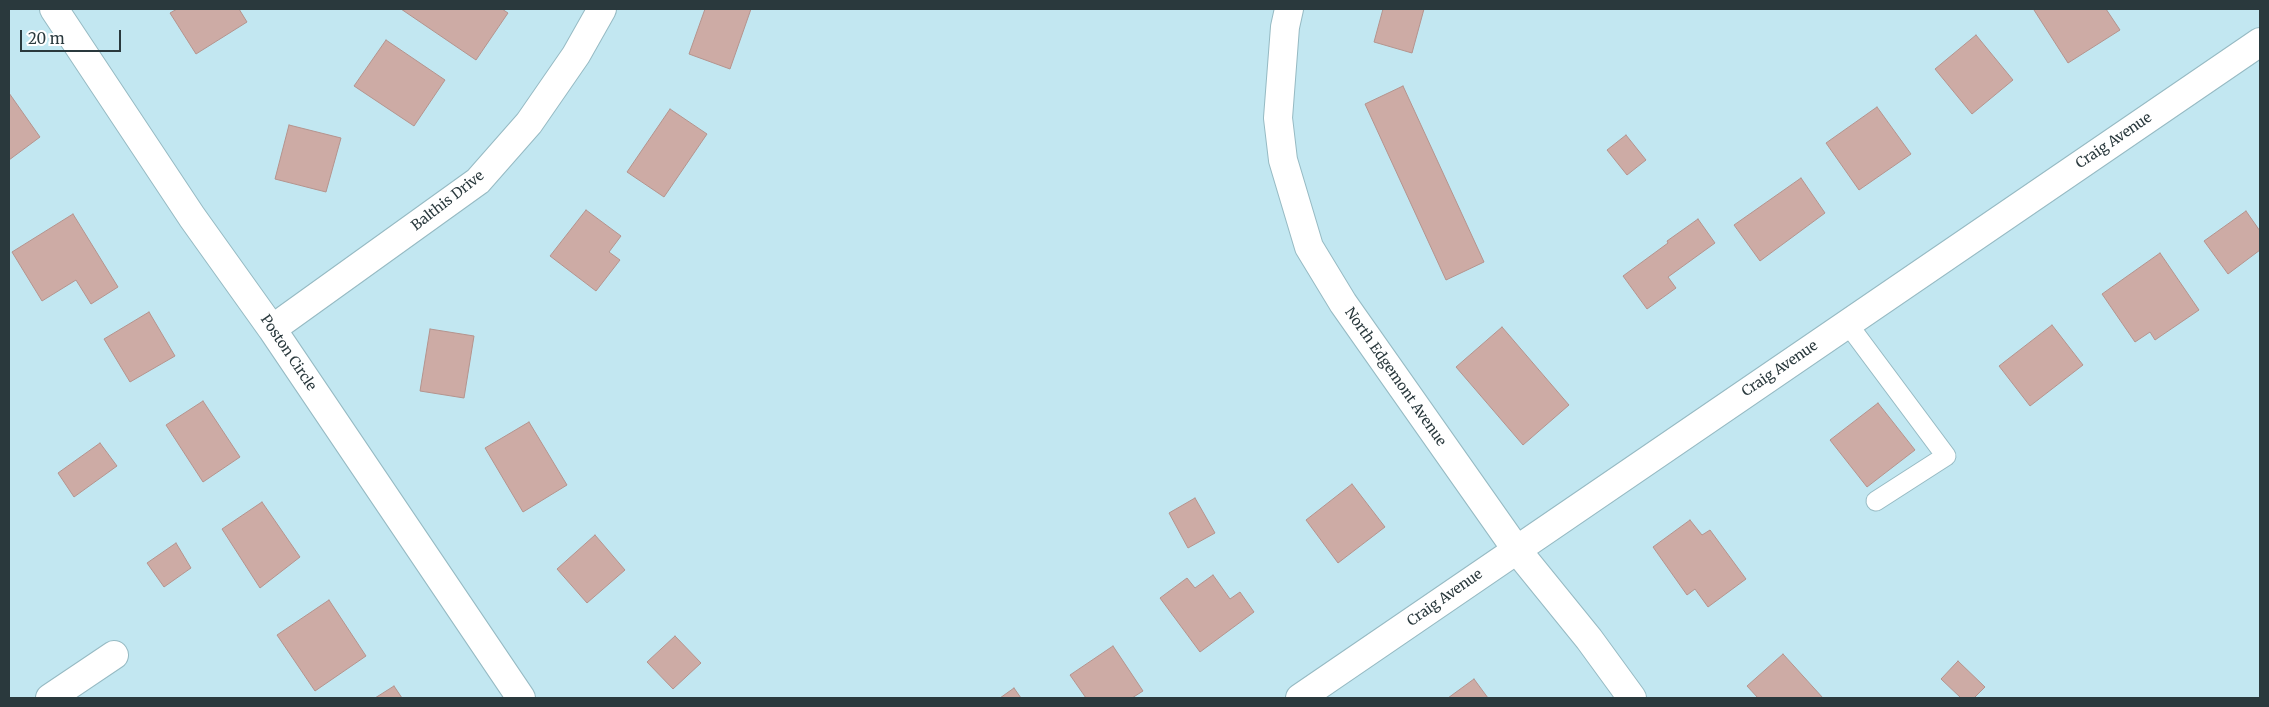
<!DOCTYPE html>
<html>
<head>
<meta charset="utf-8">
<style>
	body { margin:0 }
	#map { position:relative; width:2269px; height:707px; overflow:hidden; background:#c2e7f1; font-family:Merriweather,serif }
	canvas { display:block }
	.frame { position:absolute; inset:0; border:10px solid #2a393d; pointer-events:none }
	.scale { position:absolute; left:20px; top:30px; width:101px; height:22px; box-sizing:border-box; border:2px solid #2a393d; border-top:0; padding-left:6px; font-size:15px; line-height:18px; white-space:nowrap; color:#2a393d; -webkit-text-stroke:4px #fff; paint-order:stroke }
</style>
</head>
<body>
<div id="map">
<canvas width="2269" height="707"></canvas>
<div class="frame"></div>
<div class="scale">20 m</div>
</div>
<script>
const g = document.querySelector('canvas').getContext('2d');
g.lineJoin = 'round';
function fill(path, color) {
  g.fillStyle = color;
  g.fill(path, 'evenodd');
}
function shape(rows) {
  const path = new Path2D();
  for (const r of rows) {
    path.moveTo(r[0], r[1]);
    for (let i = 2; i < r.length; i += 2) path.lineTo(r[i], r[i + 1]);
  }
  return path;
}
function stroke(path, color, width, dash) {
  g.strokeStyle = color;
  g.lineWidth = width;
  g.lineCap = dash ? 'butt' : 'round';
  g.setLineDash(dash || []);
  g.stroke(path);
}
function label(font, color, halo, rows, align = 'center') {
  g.font = font + ' Merriweather,serif';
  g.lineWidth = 4;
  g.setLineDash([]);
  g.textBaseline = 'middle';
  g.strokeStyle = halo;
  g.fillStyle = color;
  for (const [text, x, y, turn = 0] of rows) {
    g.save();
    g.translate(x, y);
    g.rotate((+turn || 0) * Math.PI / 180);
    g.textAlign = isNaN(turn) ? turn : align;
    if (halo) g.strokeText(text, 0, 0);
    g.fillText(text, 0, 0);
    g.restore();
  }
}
const building = shape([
	[177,9,239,9,247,22,196,54,170,13,177,9],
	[401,9,502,9,508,13,476,60,401,9],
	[705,9,751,9,730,69,689,54,705,9],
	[1383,9,1424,9,1412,53,1374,42,1383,9],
	[2035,9,2106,9,2120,30,2068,63,2034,10,2035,9],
	[1976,35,2013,80,1972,114,1935,69,1976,35],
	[386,40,445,80,414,126,354,86,386,40],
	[1403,86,1484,262,1446,280,1365,104,1403,86],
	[9,93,40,137,9,160,9,93],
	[1877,107,1911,154,1859,190,1826,143,1877,107],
	[670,109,707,134,664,197,627,172,670,109],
	[289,125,341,138,326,192,275,179,289,125],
	[1626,135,1646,160,1627,175,1607,150,1626,135],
	[1801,178,1825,213,1760,261,1734,225,1801,178],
	[586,210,621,236,609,252,620,260,596,291,550,256,586,210],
	[2246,211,2260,231,2260,250,2228,274,2204,241,2246,211],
	[73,214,118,287,91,304,76,280,42,301,12,252,73,214],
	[1698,219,1715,243,1668,277,1676,288,1647,309,1623,276,1668,243,1667,241,1698,219],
	[2160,253,2199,310,2155,340,2150,332,2135,342,2102,294,2160,253],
	[149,312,175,356,130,382,104,339,149,312],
	[2052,325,2083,365,2030,406,1999,366,2052,325],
	[1502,327,1569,405,1523,445,1456,367,1502,327],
	[430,329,474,336,464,398,420,391,430,329],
	[203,401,240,457,203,482,166,425,203,401],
	[1878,403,1915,450,1867,487,1830,440,1878,403],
	[529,422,567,485,523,512,485,448,529,422],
	[100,443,117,466,74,497,58,473,100,443],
	[1352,484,1385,527,1338,563,1306,520,1352,484],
	[1195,498,1215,533,1188,548,1169,513,1195,498],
	[262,502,300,557,260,588,222,529,262,502],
	[1690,520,1702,535,1710,530,1746,579,1708,607,1695,589,1687,595,1653,547,1690,520],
	[595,535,625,570,587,603,557,569,595,535],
	[176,543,191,568,164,587,147,563,176,543],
	[1213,575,1230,599,1240,592,1254,612,1200,652,1160,598,1187,578,1195,588,1213,575],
	[329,600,366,656,315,691,277,635,329,600],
	[675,636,701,663,673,689,647,662,675,636],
	[1113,646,1143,691,1132,698,1086,698,1070,675,1113,646],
	[1783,654,1823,698,1758,698,1747,686,1783,654],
	[1958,661,1985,687,1974,698,1961,698,1941,679,1958,661],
	[1474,679,1488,698,1448,698,1474,679],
	[394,686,402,698,375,698,394,686],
	[1014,688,1021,698,1000,698,1014,688]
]);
const service = shape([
	[1847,323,1946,456,1876,501]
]);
const minor = shape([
	[54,9,192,217,272,329,521,698],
	[1289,9,1285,27,1278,118,1283,160,1309,247,1343,303,1516,549,1589,639,1632,698],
	[272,329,478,181,529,123,576,55,602,9],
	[50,698,114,655],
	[1300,698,2260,42]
]);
const streetNames = [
	["Craig Avenue",2114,141,-34],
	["Balthis Drive",448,201,-38],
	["Poston Circle",288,353,56],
	["Craig Avenue",1780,369,-34],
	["North Edgemont Avenue",1395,377,55],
	["Craig Avenue",1445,598,-35]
];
fill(building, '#cdaba5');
stroke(building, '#b4938d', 1);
stroke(service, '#96bac3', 21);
stroke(minor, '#96bac3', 30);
stroke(service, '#fff', 19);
stroke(minor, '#fff', 28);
label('14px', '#2a393d', '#fff', streetNames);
</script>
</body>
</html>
